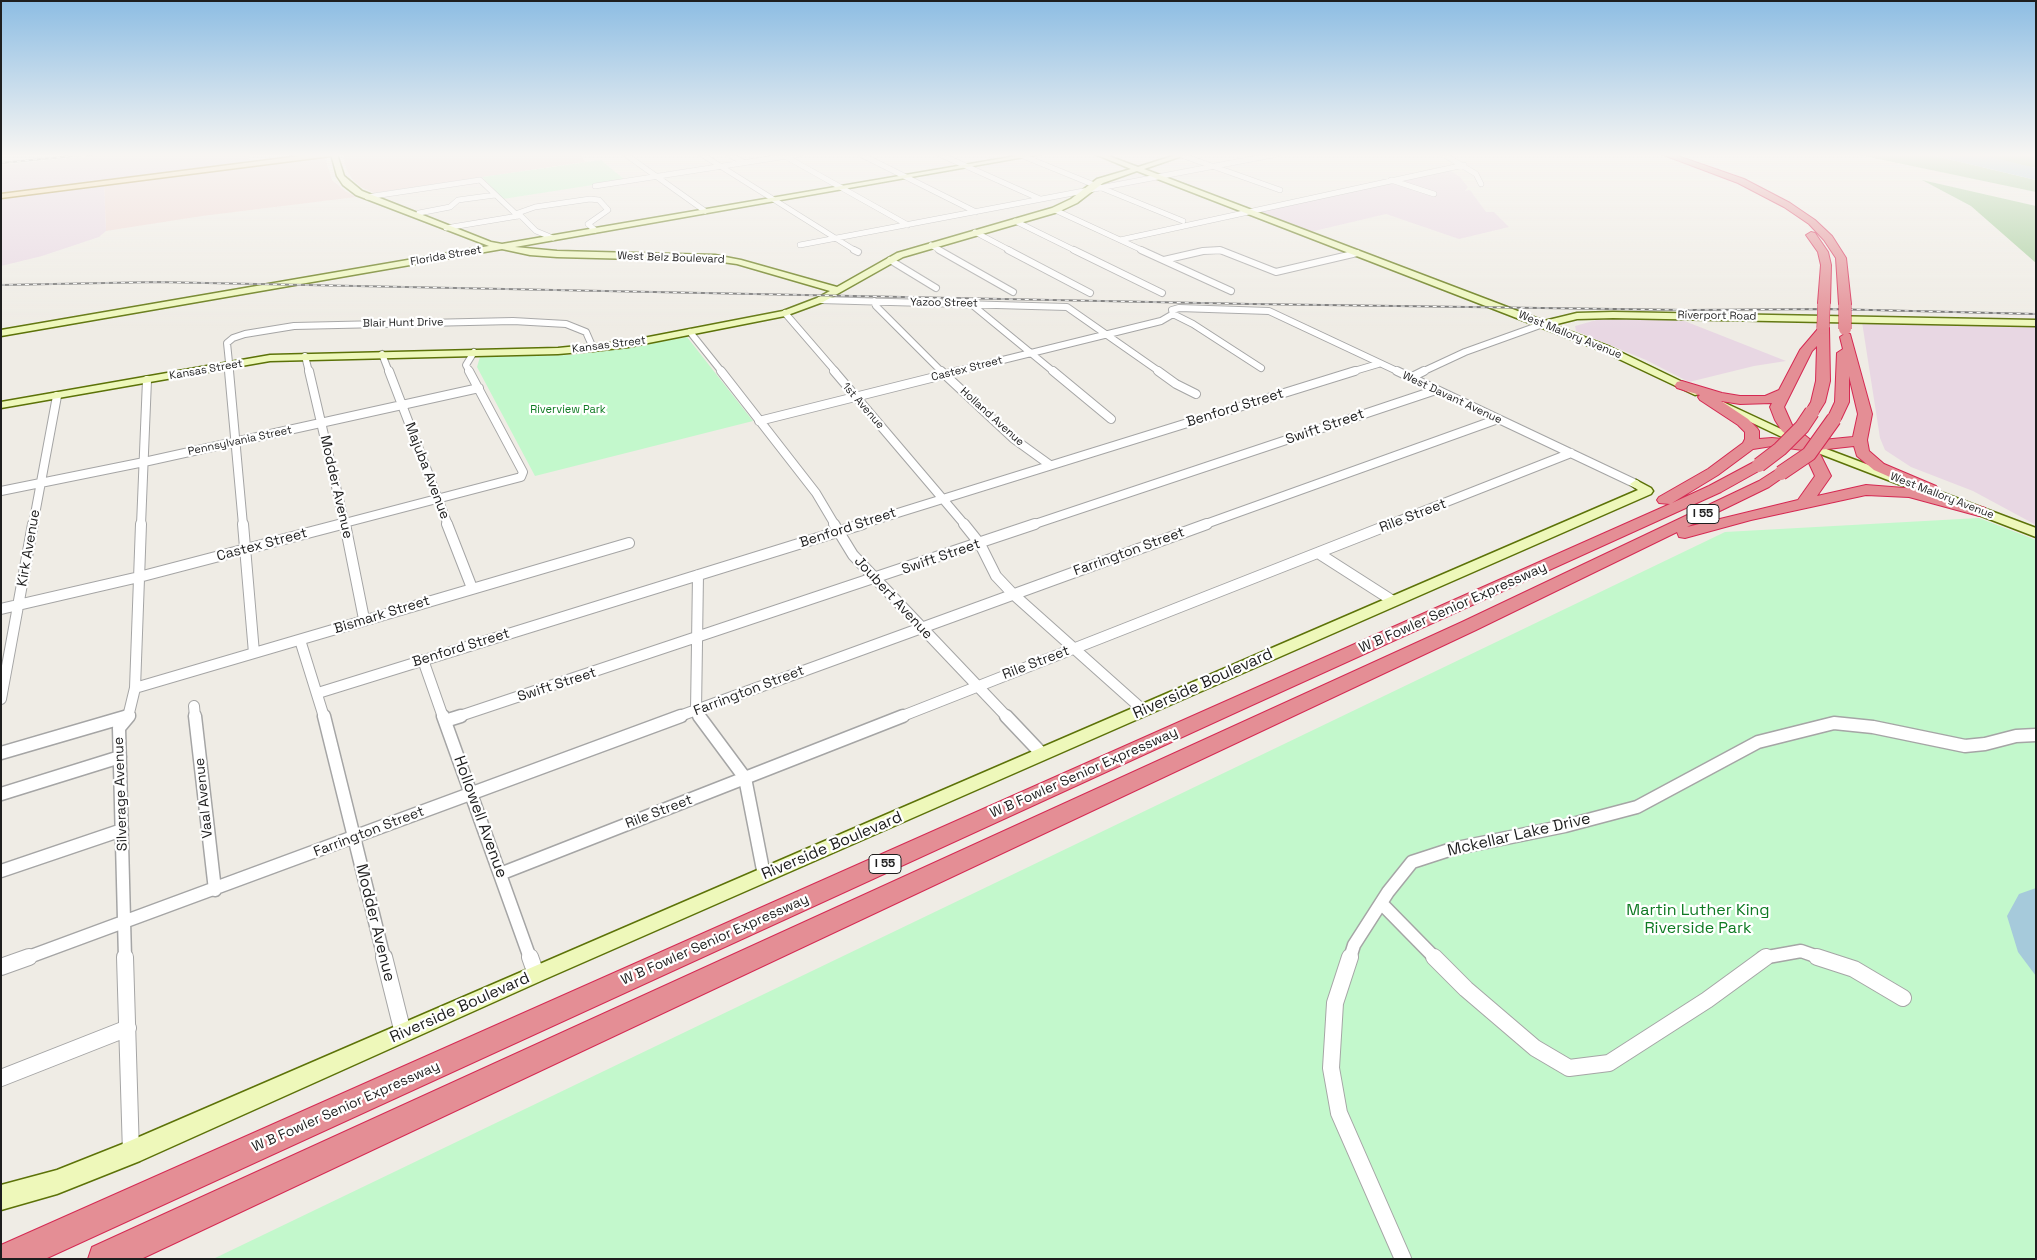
<!DOCTYPE html>
<html>
<head>
<meta charset="utf-8">
<style>
	body { margin:0 }
	#map { position:relative; width:2037px; height:1260px; overflow:hidden; background:#efece5; font-family:"Space Grotesk",sans-serif }
	canvas { display:block }
	.frame { position:absolute; inset:0; border:2px solid #1e1e1e; pointer-events:none }
</style>
</head>
<body>
<div id="map">
<canvas width="2037" height="1260"></canvas>
<div class="frame"></div>
</div>
<script>
const g = document.querySelector('canvas').getContext('2d');
g.lineJoin = 'round';
function fill(path, color) {
  g.fillStyle = color;
  g.fill(path, 'evenodd');
}
function shape(rows) {
  const path = new Path2D();
  for (const r of rows) {
    path.moveTo(r[0], r[1]);
    for (let i = 2; i < r.length; i += 2) path.lineTo(r[i], r[i + 1]);
  }
  return path;
}
function stroke(path, color, width, dash) {
  g.strokeStyle = color;
  g.lineWidth = width;
  g.lineCap = dash ? 'butt' : 'round';
  g.setLineDash(dash || []);
  g.stroke(path);
}
function label(font, color, halo, rows, align = 'center') {
  g.font = font + ' "Space Grotesk",sans-serif';
  g.lineWidth = 4.5;
  g.setLineDash([]);
  g.textBaseline = 'middle';
  g.strokeStyle = halo;
  g.fillStyle = color;
  for (const [text, x, y, turn = 0] of rows) {
    g.save();
    g.translate(x, y);
    g.rotate((+turn || 0) * Math.PI / 180);
    g.textAlign = isNaN(turn) ? turn : align;
    if (halo) g.strokeText(text, 0, 0);
    g.fillText(text, 0, 0);
    g.restore();
  }
}
const commercial = shape([
	[353,154,580,154,585,162,374,193,361,187,353,180,347,171,343,155],
	[325,157,332,180,345,191,356,197,202,216,106,231,104,185]
]);
const industrial = shape([
	[107,154,248,154,251,162,1,194,1,165],
	[1449,170,1459,176,1468,187,1465,191,1470,190,1486,212,1494,212,1509,227,1459,239,1386,214,1310,232,1260,212],
	[104,185,106,231,99,237,42,256,1,266,1,199],
	[1600,319,1682,320,1786,361,1754,366,1689,382,1646,360,1576,331,1575,326],
	[1862,322,2036,327,2036,525,1973,491,1911,467,1885,450,1880,438]
]);
const forest = shape([
	[1855,154,1927,154,2036,180,2036,192],
	[1979,154,2036,154,2036,168,2007,162],
	[1922,180,2036,206,2036,263,1971,206]
]);
const park = shape([
	[601,160,625,180,503,199,482,177],
	[687,337,753,421,535,476,477,367,480,357,571,355,622,349],
	[1979,518,2036,540,2036,1259,213,1259,1725,532]
]);
const water = shape([
	[1927,154,1979,154,2036,168,2036,180],
	[2036,888,2036,976,2018,952,2007,916,2019,894]
]);
const streetFar5 = shape([
	[625,154,705,211],
	[701,154,856,251],
	[728,154,743,162],
	[860,154,976,212],
	[939,154,1040,199],
	[1018,154,1183,221],
	[1178,154,1280,190],
	[1443,154,1476,174,1481,184],
	[783,155,908,225],
	[1391,180,1434,194],
	[595,186,800,154],
	[367,197,480,180,518,216],
	[1055,210,1144,251],
	[419,213,450,207,458,200,495,195],
	[1015,221,1076,251],
	[446,228,518,216],
	[975,232,1011,251],
	[553,238,536,231,518,213,535,207,590,199,599,200,608,210,588,224,595,230],
	[1120,240,1464,165],
	[800,245,1278,154],
	[931,245,941,251],
	[1203,251,1223,251]
]);
const streetFar4 = shape([
	[854,250,858,252],
	[939,250,1013,292],
	[1008,250,1090,293],
	[1074,250,1162,293],
	[1141,250,1231,291],
	[890,260,936,288],
	[1164,260,1203,251,1220,250,1276,272,1357,253],
	[820,300,1067,307,1160,372],
	[874,301,876,306,942,372],
	[970,303,1054,372],
	[785,313,836,372],
	[690,332,722,372],
	[382,354,389,372],
	[305,356,309,372],
	[1261,368,1193,324,1173,314,1172,310,1179,308,1269,311,1399,372],
	[230,372,227,343,233,338,245,334,294,326,513,321,566,324,586,332,593,348],
	[470,372,466,365,474,352],
	[954,372,1161,321,1173,314],
	[1351,372,1378,364],
	[1422,372,1465,352,1543,324]
]);
const streetFar3 = shape([
	[229,371,243,525],
	[309,371,345,525],
	[389,371,448,525],
	[721,371,816,493,835,525],
	[834,371,965,525],
	[941,371,1014,439,1050,465],
	[1053,371,1111,419],
	[1158,371,1176,384,1196,394],
	[1397,371,1636,484],
	[1410,378,1424,371],
	[759,421,959,371],
	[1,491,144,462,479,388],
	[33,525,57,396],
	[141,525,147,380],
	[337,525,521,477,523,472,469,371],
	[859,525,1355,371],
	[1032,525,1436,390],
	[1203,525,1498,419],
	[1388,525,1571,453]
]);
const streetFar2 = shape([
	[243,524,254,653],
	[345,524,364,619],
	[447,524,472,588],
	[834,524,853,555,1007,717],
	[964,524,980,544,996,576,1013,594,1143,710],
	[1318,553,1393,601],
	[698,575,696,711,700,717],
	[1,609,139,577,342,524],
	[300,640,324,717],
	[423,660,443,717],
	[135,688,629,543],
	[318,693,863,524],
	[1,699,33,524],
	[194,706,195,717],
	[124,717,130,715],
	[128,717,135,688,141,524],
	[457,717,1035,524],
	[677,717,1207,524],
	[900,717,1391,524]
]);
const streetFar1 = shape([
	[195,716,215,890],
	[324,716,384,958],
	[443,716,530,958],
	[699,716,745,778,764,875],
	[1006,716,1042,754],
	[445,721,461,716],
	[1,753,128,716],
	[1,794,120,757],
	[1,871,122,830],
	[500,874,903,716],
	[1381,903,1435,958],
	[26,958,681,716],
	[125,958,119,728,129,716],
	[1350,958,1354,945,1388,892,1412,862,1452,849,1565,826,1637,807,1758,742,1834,723,1873,727,1965,746,1985,744,2016,736,2036,735],
	[1762,958,1801,951,1821,958]
]);
const street = shape([
	[125,957,131,1153],
	[384,957,403,1033],
	[530,957,536,974],
	[1350,957,1335,1003,1331,1068,1339,1113,1403,1259],
	[1434,957,1466,989,1535,1048,1569,1068,1609,1063,1707,1000,1766,957],
	[1817,957,1854,969,1903,998],
	[1,967,29,957],
	[1,1078,128,1028]
]);
const secondary = shape([
	[331,154,337,154,344,176,362,191,491,242,502,244,1028,154,1041,154,515,247,557,251,715,255,741,260,837,287,897,253,1052,208,1071,199,1097,179,1131,169,1095,154,1103,154,1138,167,1179,154,1188,154,1144,169,1544,321,1577,313,1613,312,2036,320,2036,326,1613,318,1577,319,1553,325,1610,347,1699,390,1700,392,1699,394,1695,395,1602,351,1137,171,1103,183,1077,203,1058,212,903,257,823,302,785,316,628,347,593,351,558,354,270,361,1,408,1,402,270,355,558,348,628,341,783,311,817,298,830,291,737,264,715,261,557,257,530,255,502,249,1,336,1,330,489,246,356,195,343,185,337,176,331,154],
	[1723,402,1813,444,2036,528,2036,537,1805,448,1719,407,1717,405,1719,403,1723,402],
	[1636,480,1651,488,1653,491,1651,494,543,980,140,1161,57,1194,1,1210,1,1185,57,1170,125,1143,1638,490,1630,484,1636,480]
]);
const primary = shape([
	[316,154,335,154,331,156,1,198,1,194,316,154]
]);
const highway = shape([
	[1661,154,1672,154,1744,179,1790,203,1815,220,1832,236,1846,258,1851,304,1849,306,1845,307,1839,304,1836,258,1824,240,1809,224,1784,207,1738,183,1661,154],
	[1811,232,1815,233,1828,252,1831,265,1830,303,1824,306,1818,303,1821,265,1818,252,1806,235,1811,232],
	[1823,324,1829,328,1830,381,1825,402,1817,415,1812,416,1805,412,1811,402,1816,381,1817,346,1812,351,1784,407,1792,425,1812,441,1853,437,1858,414,1849,376,1849,402,1841,419,1839,422,1834,423,1829,422,1827,419,1835,402,1837,353,1843,349,1840,337,1846,333,1850,334,1872,414,1867,440,1869,451,1884,464,1936,486,1938,489,1932,493,1985,508,1987,511,1985,514,1979,516,1909,497,1866,495,1751,520,1685,538,1679,537,1677,532,1476,630,141,1259,88,1259,92,1247,1462,622,1759,481,1776,470,1786,470,1789,473,1769,487,1687,527,1798,500,1815,476,1803,450,1772,446,1753,449,1718,475,1672,503,1709,486,1754,462,1759,460,1764,462,1767,465,1764,468,1721,492,1250,706,45,1259,1,1259,1,1245,1670,504,1659,503,1657,500,1659,497,1708,469,1743,443,1745,439,1745,432,1738,425,1700,400,1698,397,1700,395,1677,388,1675,385,1677,382,1682,381,1722,393,1740,396,1765,396,1779,390,1800,350,1817,330,1819,325,1823,324],
	[1721,401,1740,404,1772,403,1770,407,1775,420,1782,431,1793,440,1772,438,1759,439,1759,431,1757,428,1748,419,1721,401],
	[1854,446,1857,456,1874,470,1917,489,1866,485,1817,496,1831,476,1818,450,1854,446]
]);
const rail = shape([
	[1,163,94,154],
	[1,285,157,282,1251,304,1687,310,1830,309,2036,314]
]);
const highwayBridgeFar1 = shape([
	[1845,304,1845,329],
	[1823,328,1824,303]
]);
const highwayBridge = shape([
	[1759,465,1780,449,1802,427,1812,412],
	[1781,473,1809,454,1834,419]
]);
const farStreetnames = [
	["Florida Street",446,256,-10],
	["West Belz Boulevard",671,258,2],
	["Yazoo Street",944,303,1],
	["Riverport Road",1717,316,1],
	["Blair Hunt Drive",403,323,-1],
	["West Mallory Avenue",1570,335,22],
	["Kansas Street",609,345,-7],
	["Castex Street",967,369,-14],
	["Kansas Street",206,370,-10],
	["West Davant Avenue",1452,398,25],
	["1st Avenue",863,406,49],
	["Holland Avenue",992,417,42],
	["Pennsylvania Street",240,441,-12],
	["West Mallory Avenue",1942,496,21]
];
const farParknames = [
	["Riverview Park",568,410]
];
const shields = [
	[1703,514,32],
	[885,864,32]
];
const shieldNames = [
	["I 55",1703,514],
	["I 55",885,864]
];
const streetNames = [
	["Benford Street",1235,408,-17],
	["Swift Street",1325,427,-19],
	["Majuba Avenue",427,471,69],
	["Modder Avenue",336,487,77],
	["Rile Street",1413,516,-21],
	["Benford Street",848,528,-18],
	["Castex Street",262,545,-15],
	["Kirk Avenue",29,548,-80],
	["Farrington Street",1129,552,-20],
	["Swift Street",941,557,-19],
	["Joubert Avenue",893,598,47],
	["W B Fowler Senior Expressway",1453,608,-24],
	["Bismark Street",382,615,-17],
	["Benford Street",461,648,-17],
	["Rile Street",1036,663,-21],
	["Swift Street",557,685,-18],
	["Farrington Street",749,691,-21],
	["W B Fowler Senior Expressway",1084,773,-24],
	["Silverage Avenue",121,794,-92],
	["Vaal Avenue",204,798,-96],
	["Rile Street",659,812,-21],
	["Farrington Street",369,832,-21],
	["W B Fowler Senior Expressway",715,940,-24],
	["W B Fowler Senior Expressway",346,1107,-24]
];
const nearStreetnames = [
	["Riverside Boulevard",1203,684,-24],
	["Hollowell Avenue",480,817,70],
	["Mckellar Lake Drive",1519,835,-13],
	["Riverside Boulevard",832,846,-23],
	["Modder Avenue",375,923,76],
	["Riverside Boulevard",460,1008,-24]
];
const nearParknames = [
	["Martin Luther King",1698,911],
	["Riverside Park",1698,929]
];
fill(commercial, '#efd8d4');
fill(industrial, '#e8d7e3');
fill(forest, '#a4cd9a');
fill(park, '#c3f8cc');
fill(water, '#a6cadb');
stroke(streetFar5, '#a5a5a5', 6);
stroke(streetFar4, '#a5a5a5', 8);
stroke(streetFar3, '#a5a5a5', 10);
stroke(streetFar2, '#a5a5a5', 12);
stroke(streetFar1, '#a5a5a5', 15);
stroke(street, '#a5a5a5', 18);
stroke(secondary, '#5c7208', 3);
stroke(primary, '#947304', 3);
stroke(highway, '#d52952', 2);
stroke(streetFar5, '#fff', 5);
stroke(streetFar4, '#fff', 6);
stroke(streetFar3, '#fff', 8);
stroke(streetFar2, '#fff', 10);
stroke(streetFar1, '#fff', 12);
stroke(street, '#fff', 16);
fill(secondary, '#eef8ba');
fill(primary, '#f9dc9f');
fill(highway, '#e48e95');
stroke(rail, '#6c6c6c', 2);
stroke(rail, '#fff', 1, [4]);
stroke(highwayBridgeFar1, '#d52952', 13, []);
stroke(highwayBridge, '#d52952', 16, []);
stroke(highwayBridgeFar1, '#e48e95', 12);
stroke(highwayBridge, '#e48e95', 14);
const sky = g.createLinearGradient(0, 0, 0, 330);
sky.addColorStop(0, '#8dbde3');
sky.addColorStop(0.47, '#f8f6f3');
sky.addColorStop(1, '#f8f6f300');
g.fillStyle = sky;
g.fillRect(0, 0, 2037, 330);
label('11px', '#1e1e1e', '#fff', farStreetnames);
label('11px', '#0f7a23', '#fff', farParknames);
for (const [x, y, w] of shields) {
  const box = new Path2D();
  box.roundRect(x - w / 2, y - 9.5, w, 19, 4);
  g.fillStyle = '#fff';
  g.fill(box);
  stroke(box, '#1e1e1e', 1);
}
label('bold 12px', '#1e1e1e', null, shieldNames);
label('14px', '#1e1e1e', '#fff', streetNames);
label('16px', '#1e1e1e', '#fff', nearStreetnames);
label('16px', '#0f7a23', '#fff', nearParknames);
</script>
</body>
</html>
